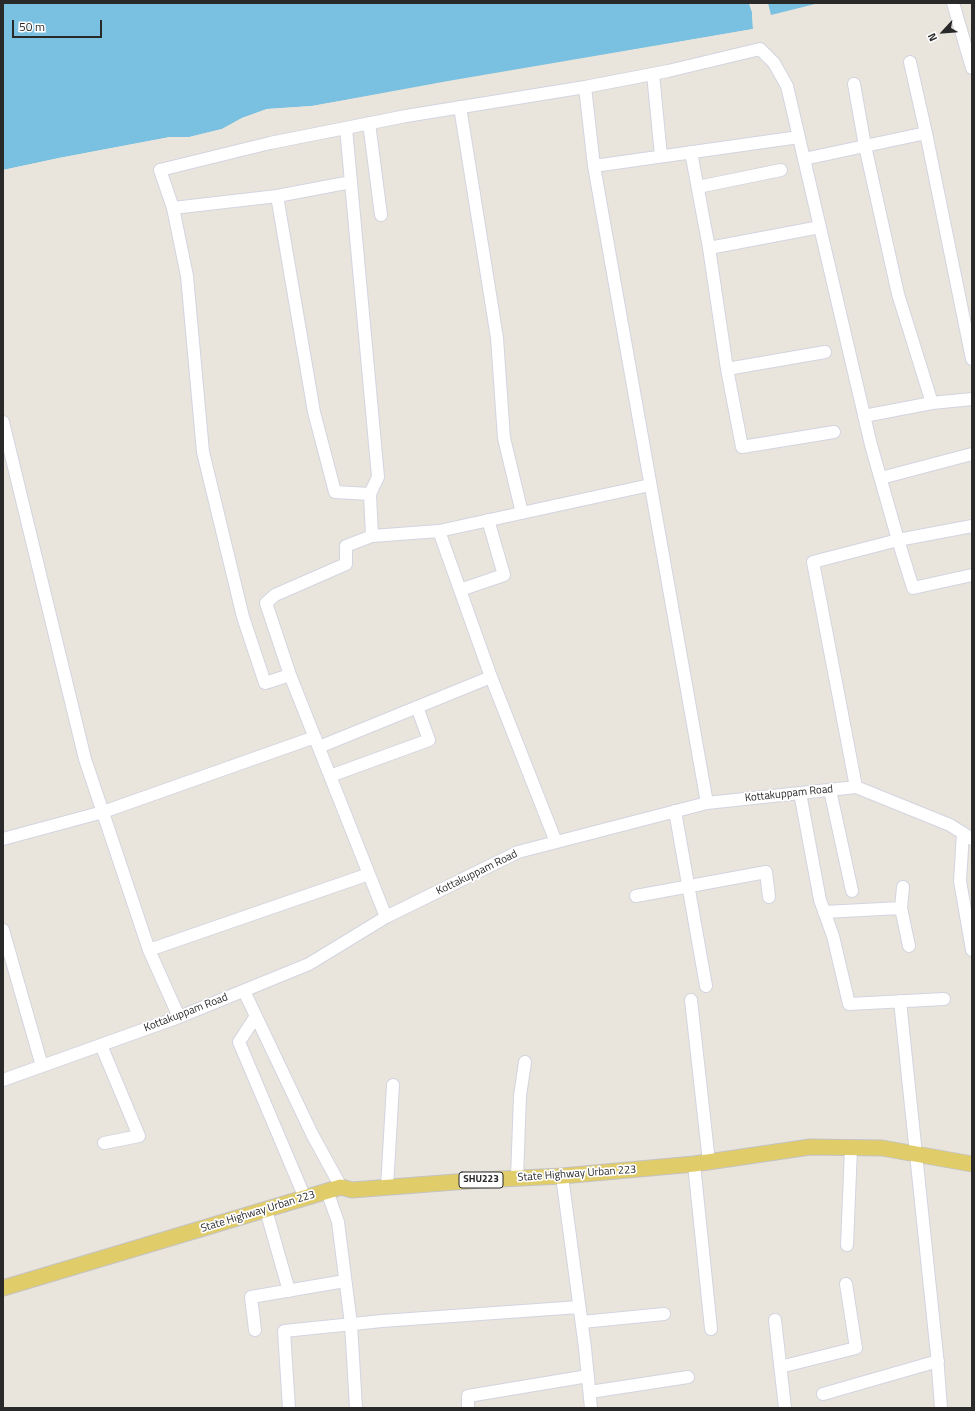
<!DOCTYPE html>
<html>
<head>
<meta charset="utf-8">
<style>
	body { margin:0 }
	#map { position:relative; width:975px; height:1411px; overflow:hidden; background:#eae5dc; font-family:"Titillium Web",sans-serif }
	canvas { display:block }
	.frame { position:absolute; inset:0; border:4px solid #292929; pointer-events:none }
	.north { position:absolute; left:923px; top:12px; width:40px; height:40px; -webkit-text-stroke:3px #fff; paint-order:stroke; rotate:244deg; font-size:11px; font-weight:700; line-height:16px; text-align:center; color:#292929 }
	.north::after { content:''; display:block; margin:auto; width:14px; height:18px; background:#292929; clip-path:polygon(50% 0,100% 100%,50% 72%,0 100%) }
	.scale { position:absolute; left:12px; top:20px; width:90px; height:18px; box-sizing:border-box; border:2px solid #292929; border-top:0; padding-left:5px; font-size:12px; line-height:14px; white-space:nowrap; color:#292929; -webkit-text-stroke:3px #fff; paint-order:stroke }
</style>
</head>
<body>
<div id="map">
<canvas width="975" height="1411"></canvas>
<div class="frame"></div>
<div class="north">N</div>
<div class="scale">50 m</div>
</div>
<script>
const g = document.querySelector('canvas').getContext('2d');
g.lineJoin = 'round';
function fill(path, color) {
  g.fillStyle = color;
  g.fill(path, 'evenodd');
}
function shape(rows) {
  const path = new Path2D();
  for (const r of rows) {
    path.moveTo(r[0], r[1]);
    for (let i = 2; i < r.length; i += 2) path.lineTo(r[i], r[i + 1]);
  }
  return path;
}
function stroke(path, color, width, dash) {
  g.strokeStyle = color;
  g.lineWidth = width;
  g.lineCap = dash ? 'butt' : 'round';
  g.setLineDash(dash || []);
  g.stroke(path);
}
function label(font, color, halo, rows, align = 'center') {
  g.font = font + ' "Titillium Web",sans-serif';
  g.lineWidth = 3.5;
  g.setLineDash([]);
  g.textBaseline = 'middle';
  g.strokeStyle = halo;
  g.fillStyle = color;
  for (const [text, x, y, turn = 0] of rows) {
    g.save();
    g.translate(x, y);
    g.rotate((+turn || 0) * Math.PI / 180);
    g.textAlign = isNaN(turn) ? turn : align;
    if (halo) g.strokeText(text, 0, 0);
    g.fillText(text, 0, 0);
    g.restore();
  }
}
const water = shape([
	[3,3,749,3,752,12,753,29,312,106,267,109,242,118,222,129,189,137,170,137,59,158,3,170],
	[768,3,819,3,771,15]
]);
const pier = shape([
	[749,3,751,3,753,11,755,29,754,31,448,83,312,108,268,111,243,120,223,131,190,139,171,139,3,172,3,170,59,158,170,137,190,137,222,129,242,118,267,109,312,106,448,81,753,29,752,12]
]);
const minor = shape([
	[953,3,972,68],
	[910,62,926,133,972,359],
	[653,74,661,156],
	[854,84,865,146,898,294,932,403],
	[585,87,594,166],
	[460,107,497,338,504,438,522,513],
	[369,123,381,215],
	[346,128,378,477,370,494,372,536],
	[691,152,709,248,727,369,742,447,834,432],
	[698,187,781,170],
	[277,196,351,182],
	[173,208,277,196,314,412,335,492,370,494],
	[709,248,820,227],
	[727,369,825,352],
	[864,416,932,403,972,399],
	[3,422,85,759,149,950,369,874],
	[881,478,972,454],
	[972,526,898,540,913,588,972,575],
	[439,531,491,677],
	[460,590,504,575,488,520],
	[290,675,265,683,243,617,203,452,187,276,173,208,160,170,270,143,406,116,585,87,668,71,760,49,774,63,787,86,804,159],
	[319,747,491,677,556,842],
	[330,776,429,740,417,707],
	[856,787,813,562,898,540,871,445,804,159,926,133],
	[830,790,852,891],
	[800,793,820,900,833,936,849,1004,944,999],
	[707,803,594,166,799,137],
	[675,811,706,986],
	[963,833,960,881,972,950],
	[3,839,103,812,315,737],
	[903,887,901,908,909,946],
	[636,896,766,872,769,897],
	[824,912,901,908],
	[386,917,290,675,266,603,275,595,346,564,346,546,372,536,439,531,650,485],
	[3,930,42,1066],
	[149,950,179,1017],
	[244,991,312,1134,341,1187],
	[691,1000,709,1162],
	[900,1001,937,1355,941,1408],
	[256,1016,239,1042,305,1198],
	[101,1045,139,1136,104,1143],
	[3,1080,179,1017,309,964,386,917,518,852,707,803,856,787,950,825,972,839],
	[694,1164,711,1329],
	[562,1176,585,1348,591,1408],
	[517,1178,520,1096,525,1062],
	[387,1187,393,1085],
	[327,1191,338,1222,351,1324,356,1408],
	[266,1210,289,1291],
	[847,1245,851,1148],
	[775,1320,785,1408],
	[582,1322,664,1314],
	[255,1330,251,1297,345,1281],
	[780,1367,856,1348,846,1284],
	[590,1392,688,1377],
	[823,1394,938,1361],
	[289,1408,284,1331,382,1321,579,1307],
	[468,1408,468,1396,588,1376]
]);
const major = shape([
	[3,1288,341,1187,352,1190,481,1180,562,1176,694,1164,810,1147,882,1148,972,1164]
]);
const shields = [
	[481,1180,44]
];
const shieldNames = [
	["SHU223",481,1180]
];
const streetNames = [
	["Kottakuppam Road",789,794,-6],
	["Kottakuppam Road",477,873,-26],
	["Kottakuppam Road",186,1013,-21],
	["State Highway Urban 223",577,1174,-4],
	["State Highway Urban 223",258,1212,-17]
];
fill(water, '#7ac0e1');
fill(pier, '#eae5dc');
stroke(minor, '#d2d4e0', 14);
stroke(major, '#c3c3c3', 17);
stroke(minor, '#fff', 12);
stroke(major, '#e1cc6a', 15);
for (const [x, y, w] of shields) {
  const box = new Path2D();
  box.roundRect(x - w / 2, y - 8, w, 16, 3);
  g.fillStyle = '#fff';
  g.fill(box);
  stroke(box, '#292929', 1);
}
label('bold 10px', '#292929', null, shieldNames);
label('11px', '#292929', '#fff', streetNames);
</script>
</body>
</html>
